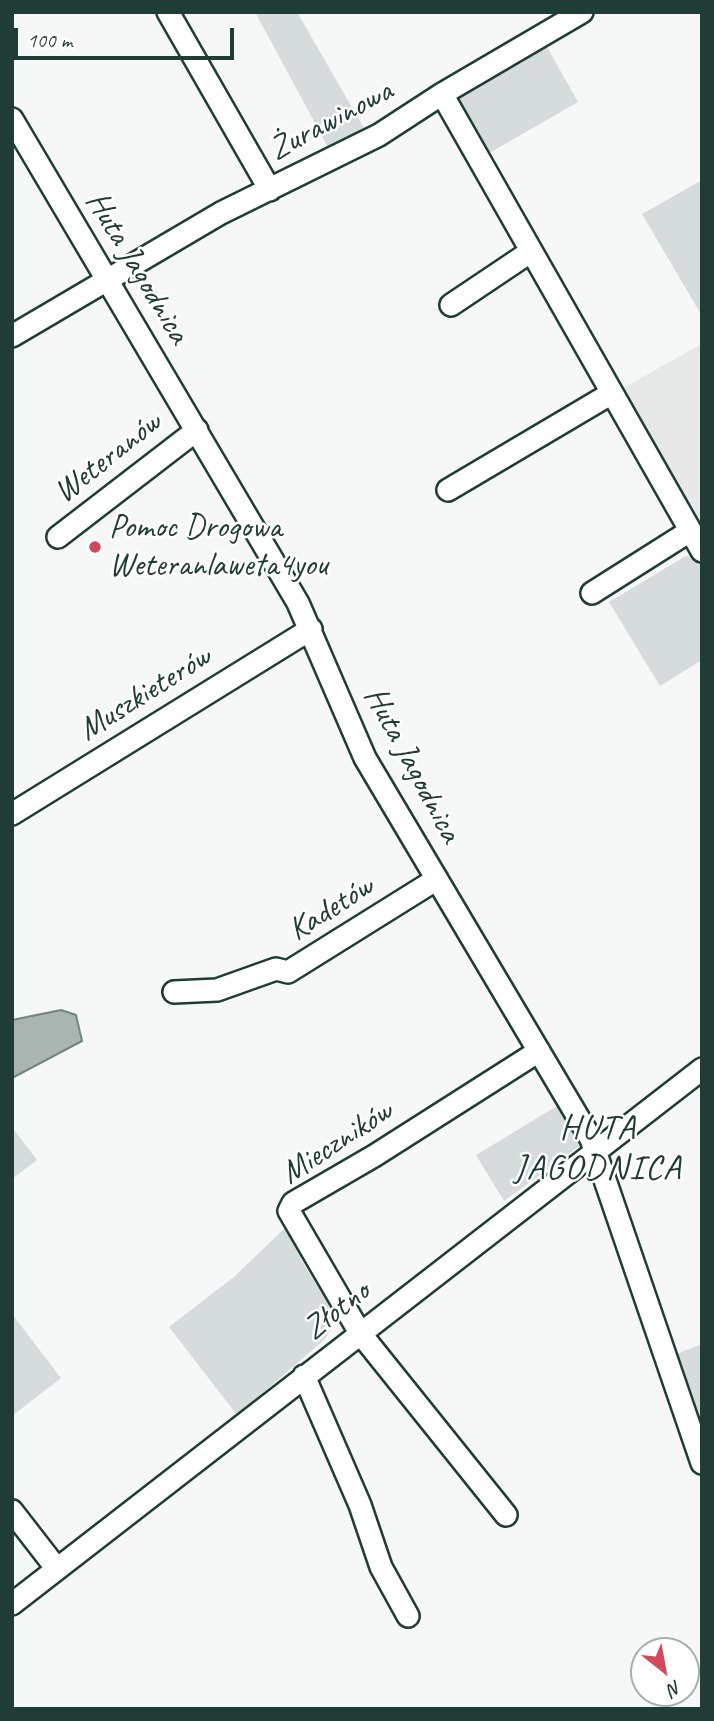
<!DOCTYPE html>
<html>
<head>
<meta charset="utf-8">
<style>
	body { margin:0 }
	#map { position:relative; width:714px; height:1721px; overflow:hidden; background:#f6f7f7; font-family:Caveat,sans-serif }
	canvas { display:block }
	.frame { position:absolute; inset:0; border:14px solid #1f3d34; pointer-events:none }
	.north { position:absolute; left:630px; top:1637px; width:70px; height:70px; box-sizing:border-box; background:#fff; border:2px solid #a5b1ae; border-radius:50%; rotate:149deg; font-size:19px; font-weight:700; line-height:28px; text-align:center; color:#1f3d34 }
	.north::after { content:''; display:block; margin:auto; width:24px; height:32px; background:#d1495b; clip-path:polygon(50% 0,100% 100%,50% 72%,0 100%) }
	.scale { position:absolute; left:14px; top:28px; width:220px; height:32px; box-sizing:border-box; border:4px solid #1f3d34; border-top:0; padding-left:9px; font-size:21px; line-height:24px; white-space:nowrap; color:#1f3d34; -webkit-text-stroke:5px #fff; paint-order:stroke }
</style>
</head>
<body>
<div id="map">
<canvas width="714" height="1721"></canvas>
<div class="frame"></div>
<div class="north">N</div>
<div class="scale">100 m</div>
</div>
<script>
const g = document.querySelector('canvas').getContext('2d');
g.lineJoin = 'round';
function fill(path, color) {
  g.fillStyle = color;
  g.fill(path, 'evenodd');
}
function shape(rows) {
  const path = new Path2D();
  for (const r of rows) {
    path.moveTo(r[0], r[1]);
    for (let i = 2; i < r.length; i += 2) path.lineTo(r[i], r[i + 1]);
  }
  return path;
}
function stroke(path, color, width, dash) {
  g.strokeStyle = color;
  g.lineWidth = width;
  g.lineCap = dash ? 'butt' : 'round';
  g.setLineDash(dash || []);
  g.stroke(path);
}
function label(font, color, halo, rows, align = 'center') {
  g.font = font + ' Caveat,sans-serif';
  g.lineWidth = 5;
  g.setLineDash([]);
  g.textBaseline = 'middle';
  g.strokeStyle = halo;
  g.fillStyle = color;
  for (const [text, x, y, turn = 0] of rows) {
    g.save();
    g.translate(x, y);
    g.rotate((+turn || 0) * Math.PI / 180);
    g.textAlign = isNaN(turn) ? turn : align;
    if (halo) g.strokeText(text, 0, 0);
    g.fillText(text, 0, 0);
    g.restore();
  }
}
const built = shape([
	[702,344,702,538,621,389]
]);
const green = shape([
	[255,12,297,12,365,130,329,149],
	[543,40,578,102,484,156,457,110,460,90],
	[702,180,702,316,642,214],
	[696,554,702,564,702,660,660,686,609,602,684,557],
	[557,1106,581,1145,504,1201,476,1155],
	[12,1127,37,1160,12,1179],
	[286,1227,305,1255,300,1258,329,1304,332,1328,324,1340,237,1415,169,1327,235,1276],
	[12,1314,61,1378,12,1416],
	[702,1344,702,1463,666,1358]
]);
const water = shape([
	[61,1010,76,1015,82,1041,12,1078,12,1020,61,1010]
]);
const minor = shape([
	[168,12,270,190],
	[442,94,702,551],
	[12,119,298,603,365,758,591,1139,702,1463],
	[451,305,530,252],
	[12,336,221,213,379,135,442,94,582,12],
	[448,490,612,393],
	[58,537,197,430],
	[592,593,690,531],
	[12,814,311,629],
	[174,992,217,990,276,969,288,972,437,879],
	[304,1376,360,1505,381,1567,408,1616],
	[12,1511,57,1569],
	[506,1515,360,1333,289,1211,293,1203,374,1156,539,1051],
	[12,1604,702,1069]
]);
const markers = [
	[95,547,7,"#d1495b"]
];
const streetNames = [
	["Żurawinowa",331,121,-28],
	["Huta Jagodnica",137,268,59],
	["Weteranów",108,458,-38],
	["Muszkieterów",145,694,-32],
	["Huta Jagodnica",412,765,62],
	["Kadetów",331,909,-32],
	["Mieczników",337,1143,-33],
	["Złotno",337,1311,-38]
];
const poiNames = [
	["Pomoc Drogowa",109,528],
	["Weteranlaweta4you",109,566]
];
const neighbourhoodNames = [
	["HUTA",598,1129],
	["JAGODNICA",598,1169]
];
fill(built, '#e6e9e8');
fill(green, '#d6dcdb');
fill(water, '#aab5b1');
stroke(water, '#72857f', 2);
stroke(minor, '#1f3d34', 26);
stroke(minor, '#fff', 21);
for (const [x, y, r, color] of markers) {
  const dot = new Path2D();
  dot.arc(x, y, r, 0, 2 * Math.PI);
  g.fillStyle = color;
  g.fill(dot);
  stroke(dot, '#fff', 2.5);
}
label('33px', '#1f3d34', '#fff', streetNames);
label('33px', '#1f3d34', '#fff', poiNames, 'left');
g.letterSpacing = '2px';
label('35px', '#1f3d34', '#fff', neighbourhoodNames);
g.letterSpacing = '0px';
</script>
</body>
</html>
